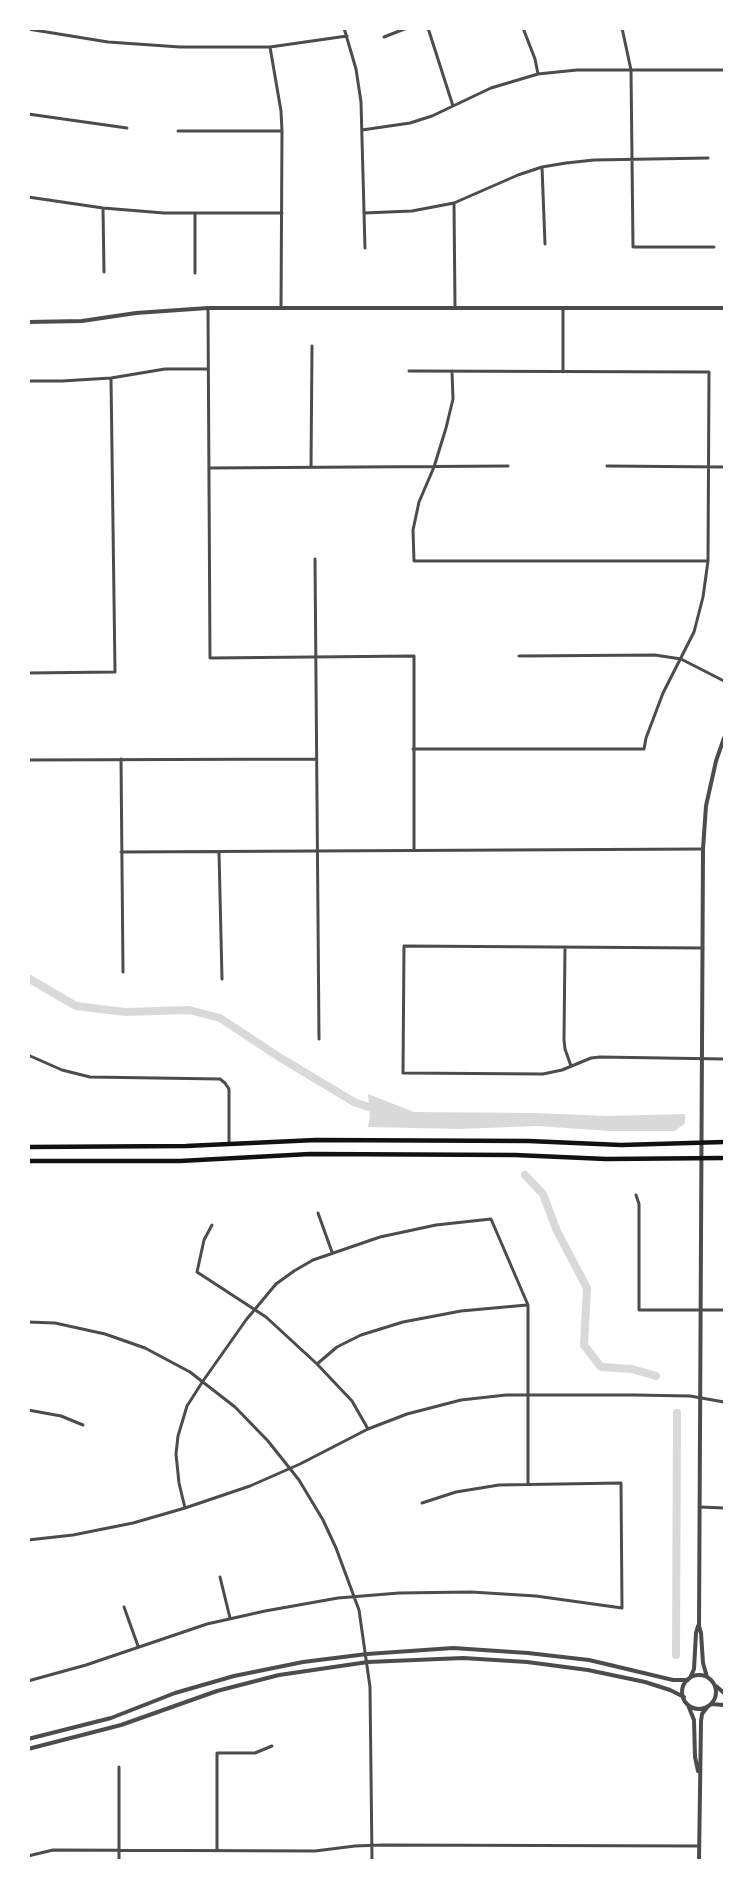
<!DOCTYPE html>
<html>
<head>
<meta charset="utf-8">
<style>
	body { margin:0 }
	#map { position:relative; width:753px; height:1889px; overflow:hidden; background:#fff; font-family:"Roboto Condensed",sans-serif }
	canvas { display:block }
	.frame { position:absolute; inset:0; border:30px solid #fff; pointer-events:none }
</style>
</head>
<body>
<div id="map">
<canvas width="753" height="1889"></canvas>
<div class="frame"></div>
</div>
<script>
const g = document.querySelector('canvas').getContext('2d');
g.lineJoin = 'round';
function fill(path, color) {
  g.fillStyle = color;
  g.fill(path, 'evenodd');
}
function shape(rows) {
  const path = new Path2D();
  for (const r of rows) {
    if (r.length === 3) {
      path.moveTo(r[0] + r[2], r[1]);
      path.arc(r[0], r[1], r[2], 0, 2 * Math.PI);
      continue;
    }
    path.moveTo(r[0], r[1]);
    for (let i = 2; i < r.length; i += 2) path.lineTo(r[i], r[i + 1]);
  }
  return path;
}
function stroke(path, color, width, dash) {
  g.strokeStyle = color;
  g.lineWidth = width;
  g.lineCap = dash ? 'butt' : 'round';
  g.setLineDash(dash || []);
  g.stroke(path);
}
const water = shape([
	[368,1094,414,1112,535,1113,607,1116,685,1114,685,1123,675,1131,610,1131,537,1126,459,1129,368,1127,370,1117]
]);
const canal = shape([
	[28,978,76,1006,125,1012,189,1010,220,1018,279,1057,354,1102,377,1110],
	[525,1175,543,1194,557,1231,587,1288,584,1345,601,1367,632,1369,656,1376],
	[676,1655,677,1413]
]);
const minor = shape([
	[344,28,356,69,361,102,365,248],
	[428,28,453,106],
	[523,28,535,59,538,74],
	[622,28,631,70,633,247,714,247],
	[28,29,108,42,180,47,270,47,347,36],
	[384,37,407,28],
	[270,47,281,111,282,131,281,308],
	[28,114,127,128],
	[362,130,410,123,432,116,491,88,538,74,577,70,724,70],
	[178,131,282,131],
	[542,167,545,244],
	[28,197,103,208,164,213,282,213],
	[454,203,455,307],
	[103,208,104,272],
	[364,213,412,211,454,203,518,175,542,167,566,163,594,160,708,158],
	[195,214,195,273],
	[208,308,210,658,414,656,414,850],
	[563,308,563,372],
	[409,371,709,372,708,561,703,597,694,632,663,693,646,738,644,749,413,749],
	[452,371,453,399,446,428,434,467,419,502,413,530,414,561,708,561],
	[28,381,62,381,111,378,165,369,207,369],
	[607,466,724,467],
	[311,467,312,346],
	[209,468,508,466],
	[315,559,319,1039],
	[519,656,655,655,681,659,724,681],
	[28,673,115,672,111,378],
	[121,759,123,972],
	[28,760,316,759],
	[121,852,703,849],
	[219,852,222,979],
	[565,947,564,1040,565,1049,571,1066],
	[703,948,404,946,403,1073,543,1074,562,1070,591,1058,600,1057,724,1059],
	[28,1055,62,1070,90,1077,220,1079,225,1083,229,1089,229,1144],
	[636,1195,639,1204,639,1310,724,1310],
	[318,1213,332,1252],
	[212,1225,204,1240,197,1272,266,1317,317,1364,352,1401,368,1429],
	[28,1322,55,1323,105,1334,145,1348,190,1372,235,1407,268,1441,299,1480,323,1520,336,1548,359,1610,370,1687,372,1860],
	[317,1364,337,1347,361,1335,403,1322,461,1311,527,1305],
	[28,1410,61,1416,83,1425],
	[700,1507,724,1508],
	[185,1508,179,1483,176,1454,178,1436,187,1406,203,1381,246,1320,276,1284,294,1271,313,1260,380,1237,436,1225,491,1219,528,1305,528,1483],
	[28,1540,73,1535,133,1523,185,1508,250,1486,300,1464,368,1429,407,1414,461,1400,506,1395,634,1395,690,1396,724,1402],
	[220,1577,230,1618],
	[124,1607,138,1646],
	[28,1681,86,1665,207,1624,265,1611,338,1598,399,1593,471,1592,536,1596,622,1608,621,1483,499,1485,456,1492,422,1503],
	[217,1850,217,1753,255,1753,272,1746],
	[28,1856,53,1850,315,1851,355,1846,382,1845,699,1846],
	[119,1860,119,1767]
]);
const tertiary = shape([
	[28,322,82,321,136,313,208,308,724,308],
	[699,1692,17],
	[707,1677,703,1663,701,1633,699,1626,703,849,706,806,716,761,724,738],
	[690,1678,694,1669,696,1633,698,1626],
	[716,1686,724,1693],
	[711,1704,724,1705],
	[688,1705,694,1720,695,1757,698,1771],
	[28,1739,111,1718,175,1693,234,1676,303,1662,367,1654,453,1648,528,1653,589,1660,673,1680,688,1680],
	[28,1749,121,1725,217,1691,279,1675,368,1662,463,1658,527,1662,588,1670,645,1682,670,1690,684,1697],
	[699,1860,701,1721,702,1714,708,1706]
]);
const secondary = shape([
	[28,1147,186,1146,316,1140,529,1141,621,1145,724,1142],
	[28,1161,180,1161,310,1154,515,1155,606,1159,724,1158]
]);
fill(water, '#d9d9d9');
stroke(canal, '#d9d9d9', 8);
stroke(minor, '#4c4c4c', 3);
stroke(tertiary, '#4c4c4c', 4);
stroke(secondary, '#111', 4.5);
</script>
</body>
</html>
